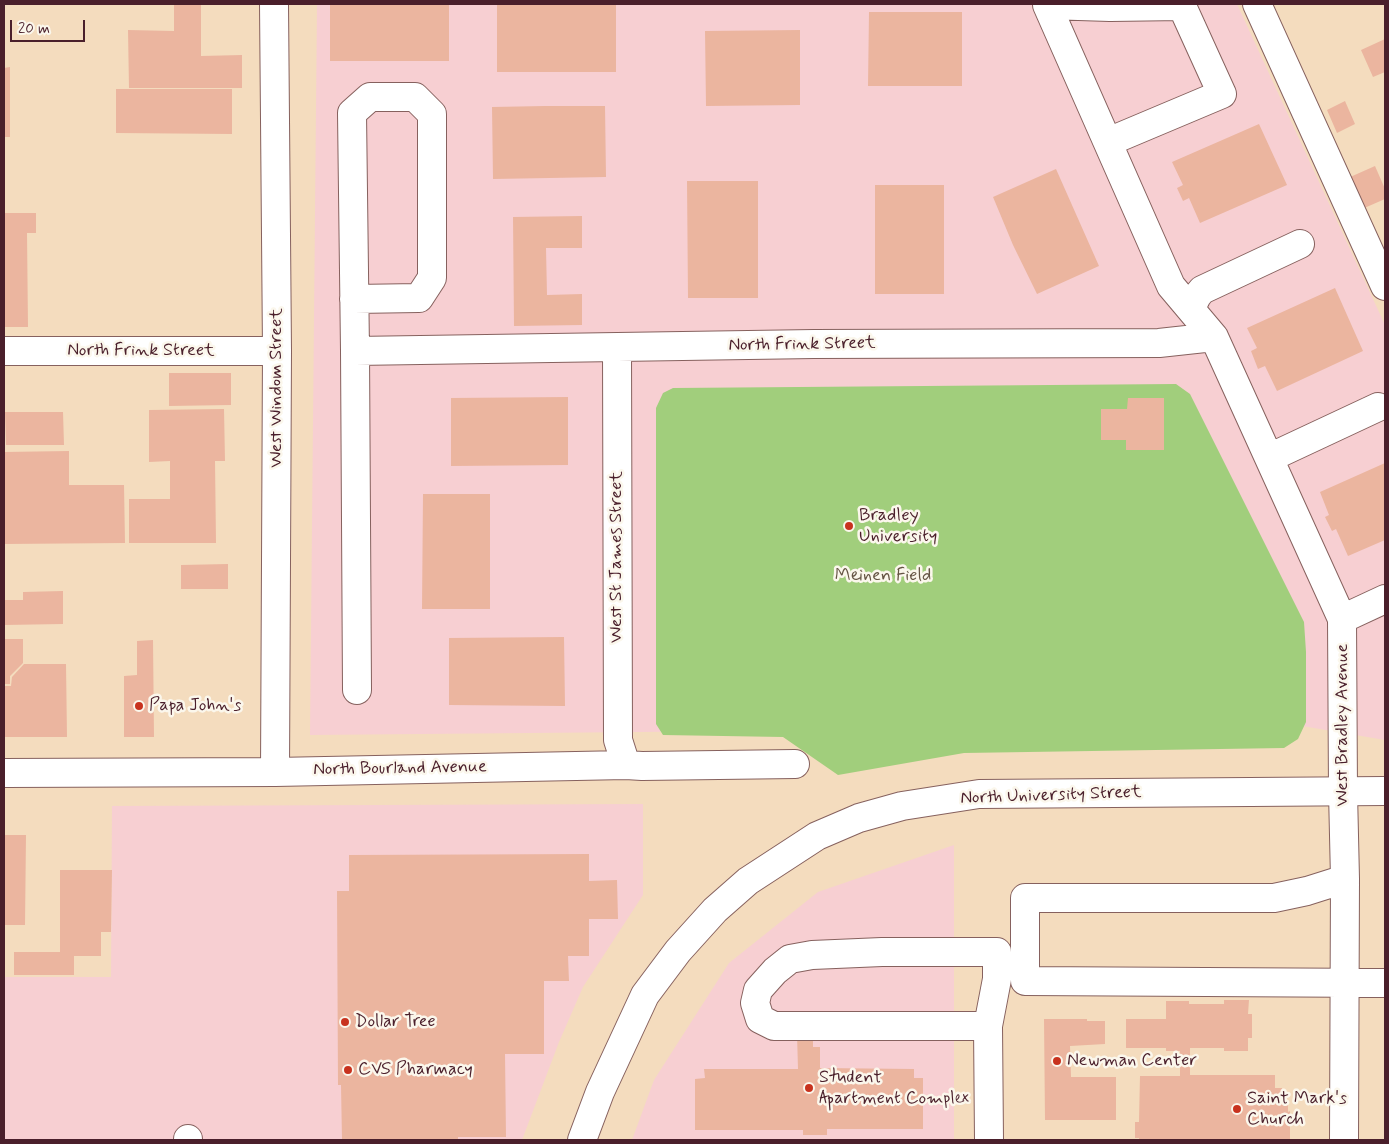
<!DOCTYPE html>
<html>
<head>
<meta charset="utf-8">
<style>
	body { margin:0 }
	#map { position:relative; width:1389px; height:1144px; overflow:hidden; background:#f4dcbe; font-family:Mynerve,sans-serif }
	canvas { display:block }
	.frame { position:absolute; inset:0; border:5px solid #4a1f2b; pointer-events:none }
	.scale { position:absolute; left:10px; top:20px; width:75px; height:22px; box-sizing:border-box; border:2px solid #4a1f2b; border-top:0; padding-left:6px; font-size:15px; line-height:18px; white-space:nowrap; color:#4a1f2b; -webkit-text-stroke:4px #fbf7ec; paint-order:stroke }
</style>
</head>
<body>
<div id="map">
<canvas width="1389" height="1144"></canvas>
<div class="frame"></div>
<div class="scale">20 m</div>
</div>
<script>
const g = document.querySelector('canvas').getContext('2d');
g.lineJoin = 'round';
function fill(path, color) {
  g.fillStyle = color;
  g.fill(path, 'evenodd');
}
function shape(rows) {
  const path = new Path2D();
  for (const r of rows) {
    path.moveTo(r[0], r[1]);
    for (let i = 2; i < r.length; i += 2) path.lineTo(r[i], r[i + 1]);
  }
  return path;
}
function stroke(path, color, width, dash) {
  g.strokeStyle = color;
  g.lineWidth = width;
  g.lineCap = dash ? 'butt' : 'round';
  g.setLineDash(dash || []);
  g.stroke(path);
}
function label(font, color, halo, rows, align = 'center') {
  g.font = font + ' Mynerve,sans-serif';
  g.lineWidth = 5;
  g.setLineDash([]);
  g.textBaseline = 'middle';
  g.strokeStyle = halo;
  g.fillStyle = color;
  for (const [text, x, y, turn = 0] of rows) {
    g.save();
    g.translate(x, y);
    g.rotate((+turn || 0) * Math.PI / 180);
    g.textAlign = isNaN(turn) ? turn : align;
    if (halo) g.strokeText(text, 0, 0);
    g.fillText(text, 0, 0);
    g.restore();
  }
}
const built = shape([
	[317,4,1237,4,1385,325,1385,740,1302,726,310,735],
	[643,804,643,895,583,987,559,1042,522,1140,4,1140,4,977,111,977,112,806],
	[954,845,954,1140,632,1140,654,1080,729,963,818,892]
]);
const green = shape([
	[1176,384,1190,394,1304,622,1306,652,1306,722,1298,739,1284,748,964,753,838,775,783,737,663,735,656,724,656,408,663,393,673,388]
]);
const building = shape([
	[174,4,201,4,201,56,242,55,242,88,129,88,128,30,174,31],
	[330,4,449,4,449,61,330,61],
	[497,4,616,4,616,72,497,72],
	[869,12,962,12,962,86,868,86],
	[800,30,800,105,706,106,705,31],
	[1385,39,1385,72,1373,77,1361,50],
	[10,67,10,137,4,137,4,68],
	[116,89,232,89,232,134,116,133],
	[1345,101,1355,124,1337,133,1327,110],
	[545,106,605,106,606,177,493,179,492,107],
	[1259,124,1287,185,1200,223,1189,198,1183,201,1177,188,1183,185,1172,162],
	[1375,166,1385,189,1385,199,1362,209,1348,178],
	[1056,169,1099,266,1037,294,1013,245,993,197],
	[687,181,758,181,758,298,688,298],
	[875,185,944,185,944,294,875,294],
	[4,213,36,213,36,233,27,233,28,327,4,327],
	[582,216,582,248,546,248,547,295,582,294,582,325,514,326,513,217],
	[1335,288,1363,351,1277,391,1265,366,1258,369,1251,351,1257,348,1247,328],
	[169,373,231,373,231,405,169,406],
	[568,397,568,465,451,466,451,398],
	[1128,398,1164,398,1164,450,1126,450,1126,440,1101,440,1101,409,1127,409],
	[224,409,225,461,215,461,216,543,129,543,129,499,170,499,170,461,149,462,149,410],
	[5,412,63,412,64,445,6,445],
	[69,451,69,485,124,485,125,543,4,544,4,452],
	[1385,463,1385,540,1348,556,1336,529,1332,531,1325,517,1329,515,1320,492],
	[423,494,490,494,490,609,422,609],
	[228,564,228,589,181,589,181,565],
	[63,591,63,624,4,625,4,600,23,600,23,592],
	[564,637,565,706,449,705,449,638],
	[4,639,23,639,23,663,10,676,10,684,4,684],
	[153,640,154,737,124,737,124,676,137,675,137,641],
	[24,664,66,664,67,737,4,737,4,686,11,686,12,677],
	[4,835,26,835,25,925,4,925],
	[589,854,589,881,617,880,618,919,589,919,589,956,568,956,569,981,544,981,544,1054,505,1054,506,1137,458,1137,458,1140,342,1140,341,1085,338,1085,337,891,349,891,349,855],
	[60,870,112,870,111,932,101,932,101,956,74,956,74,975,14,975,14,952,60,952],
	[1224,1000,1249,1000,1248,1014,1252,1014,1252,1038,1248,1038,1248,1051,1224,1051,1224,1048,1190,1048,1190,1075,1275,1075,1275,1088,1282,1088,1282,1103,1288,1103,1288,1112,1290,1111,1290,1140,1139,1140,1139,1138,1135,1138,1135,1122,1139,1122,1140,1076,1180,1076,1180,1051,1166,1051,1166,1048,1126,1048,1126,1019,1166,1019,1166,1001,1189,1001,1189,1004,1224,1004],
	[1044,1019,1087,1019,1087,1021,1105,1021,1105,1044,1070,1046,1071,1077,1116,1077,1116,1120,1045,1120],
	[797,1034,813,1034,813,1047,820,1047,820,1068,914,1069,914,1078,923,1078,923,1129,827,1129,827,1135,803,1135,803,1130,695,1130,695,1079,705,1078,704,1069,798,1069]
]);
const minor = shape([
	[274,4,277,351,275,772],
	[1257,4,1385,286],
	[1108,142,1222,94,1182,6,1110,7,1047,5,1171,286,1214,337,1342,619,1343,792,1345,879,1344,1140],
	[354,299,419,298,432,278,432,114,415,97,370,97,352,113,355,351],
	[1191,308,1197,296,1202,290,1300,244],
	[617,348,618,740,626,765],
	[4,351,277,351],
	[1269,458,1378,407],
	[1342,619,1385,599],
	[357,690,355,351,814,344,1159,343,1214,337],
	[4,773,275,772,626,765,642,766,795,764],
	[1345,879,1307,891,1274,898,1025,898,1025,981,1385,983],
	[988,1026,774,1026,760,1019,755,1003,758,990,775,971,790,959,812,955,882,952,997,952,997,979,988,1026,989,1140],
	[188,1139,188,1140]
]);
const major = shape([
	[582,1140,600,1092,645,995,678,951,715,910,748,881,817,836,859,818,902,806,979,794,1385,791]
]);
const markers = [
	[849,526,5,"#c8321e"],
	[139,706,5,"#c8321e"],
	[345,1022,5,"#c8321e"],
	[1057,1061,5,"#c8321e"],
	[348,1070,5,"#c8321e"],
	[809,1088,5,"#c8321e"],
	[1237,1109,5,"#c8321e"]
];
const streetNames = [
	["North Frink Street",802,345,-1],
	["North Frink Street",141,351],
	["West Windom Street",277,388,-90],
	["West St James Street",617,557,-90],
	["West Bradley Avenue",1343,725,-90],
	["North Bourland Avenue",400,769,-1],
	["North University Street",1051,796,-2]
];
const poiNames = [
	["Bradley",859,516],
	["University",859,537],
	["Papa John's",149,706],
	["Dollar Tree",355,1022],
	["Newman Center",1067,1061],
	["CVS Pharmacy",358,1070],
	["Student",819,1078],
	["Apartment Complex",819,1099],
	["Saint Mark's",1247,1099],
	["Church",1247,1120]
];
const parkNames = [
	["Meinen Field",883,576]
];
fill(built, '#f7cfd2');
fill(green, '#a1ce7c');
fill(building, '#ebb59f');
stroke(minor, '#86615e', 30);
stroke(major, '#86615e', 30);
stroke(minor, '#fff', 28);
stroke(major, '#fff', 28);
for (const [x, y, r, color] of markers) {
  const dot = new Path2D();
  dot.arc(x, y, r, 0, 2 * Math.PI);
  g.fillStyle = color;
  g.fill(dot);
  stroke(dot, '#fbf7ec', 2);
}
label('18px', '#4a1f2b', '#fbf7ec', streetNames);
label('18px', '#4a1f2b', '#fbf7ec', poiNames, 'left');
label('18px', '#645443', '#fbf7ec', parkNames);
</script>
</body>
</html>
